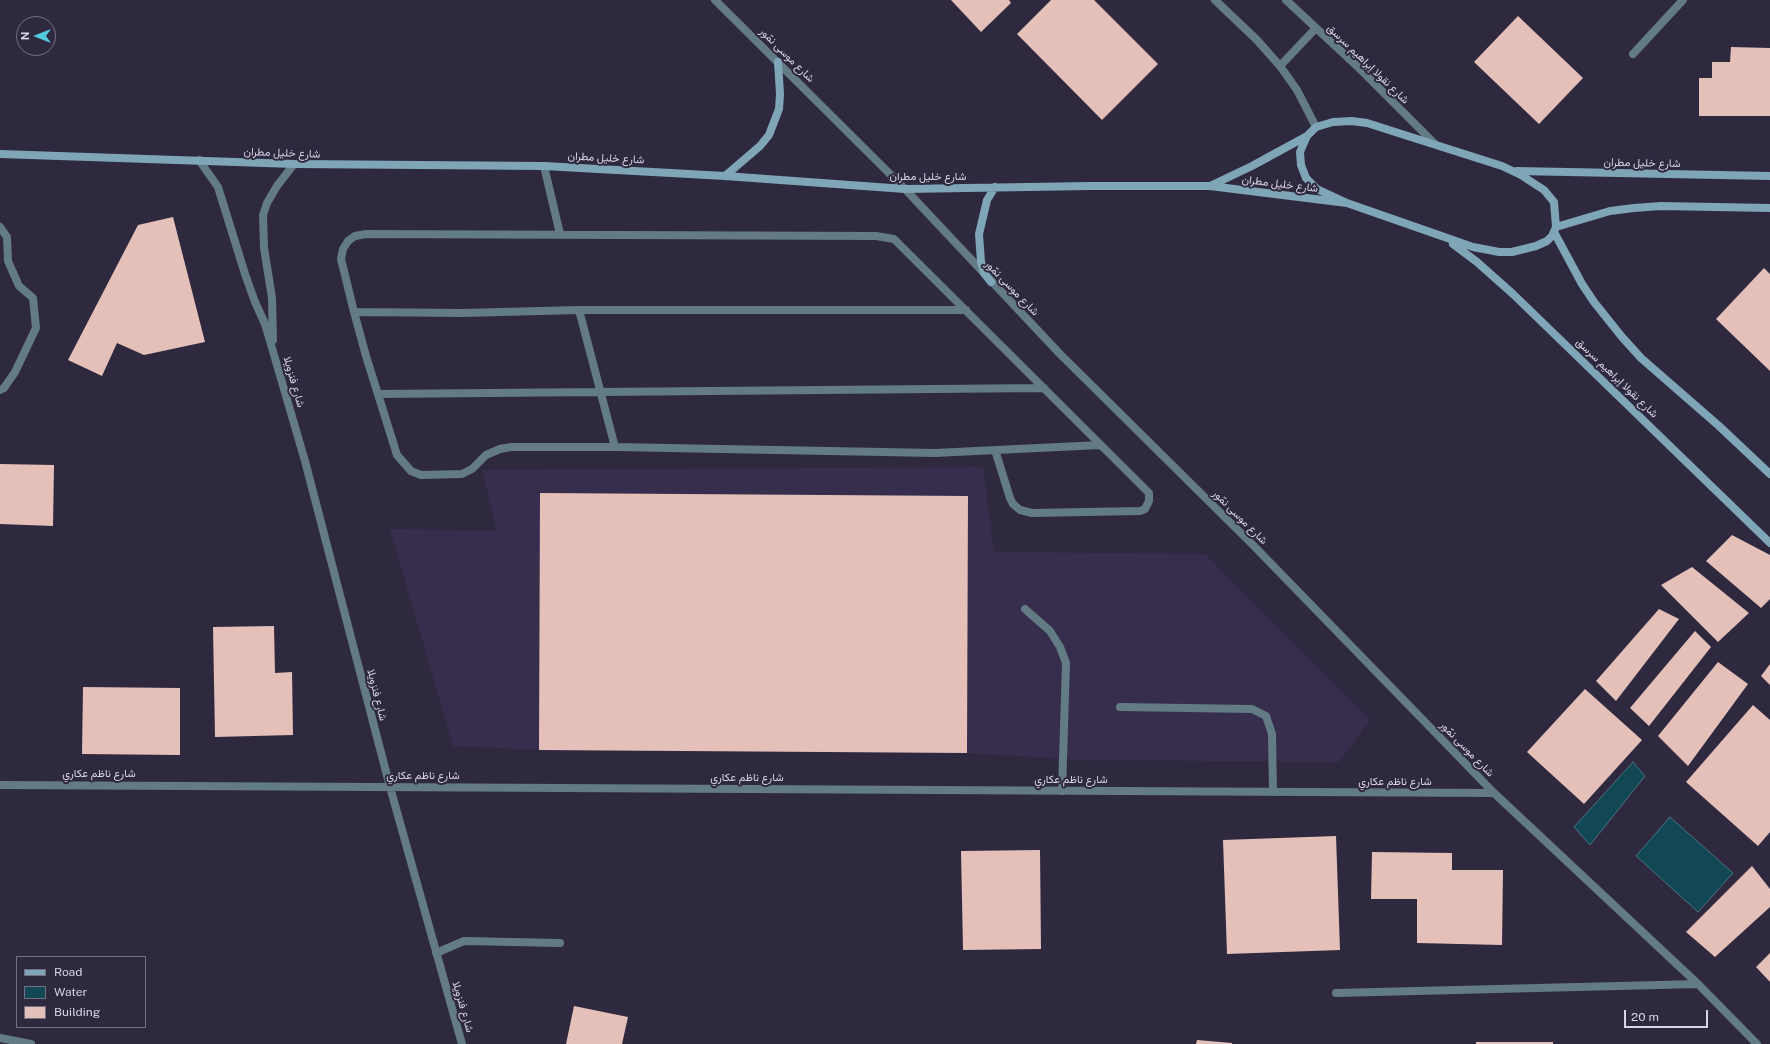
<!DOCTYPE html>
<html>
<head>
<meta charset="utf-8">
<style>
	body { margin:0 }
	#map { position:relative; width:1770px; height:1044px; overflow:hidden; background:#2f2940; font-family:"Public Sans",sans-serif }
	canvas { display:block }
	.legend { position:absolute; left:16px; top:956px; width:130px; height:72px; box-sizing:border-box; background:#2f2940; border:1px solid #736e82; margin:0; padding:5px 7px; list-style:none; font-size:12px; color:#d8d5e5 }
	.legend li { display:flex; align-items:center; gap:8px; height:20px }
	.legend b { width:20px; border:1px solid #736e82 }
	.north { position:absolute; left:16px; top:16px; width:40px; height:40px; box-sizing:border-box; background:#2f2940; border:1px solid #736e82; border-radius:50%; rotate:270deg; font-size:11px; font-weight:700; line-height:16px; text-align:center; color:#d8d5e5 }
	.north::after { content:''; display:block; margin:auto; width:14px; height:18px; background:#54cade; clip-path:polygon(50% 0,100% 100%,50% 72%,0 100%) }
	.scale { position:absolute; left:1624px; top:1010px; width:84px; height:18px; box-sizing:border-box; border:2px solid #d8d5e5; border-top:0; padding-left:5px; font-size:12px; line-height:14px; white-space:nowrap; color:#d8d5e5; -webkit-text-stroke:3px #2f2940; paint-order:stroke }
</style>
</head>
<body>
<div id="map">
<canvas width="1770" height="1044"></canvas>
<ul class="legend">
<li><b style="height:5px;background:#7ea6b6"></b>Road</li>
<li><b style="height:11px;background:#124854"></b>Water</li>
<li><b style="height:11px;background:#e4c0b9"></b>Building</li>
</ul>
<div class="north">N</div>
<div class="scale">20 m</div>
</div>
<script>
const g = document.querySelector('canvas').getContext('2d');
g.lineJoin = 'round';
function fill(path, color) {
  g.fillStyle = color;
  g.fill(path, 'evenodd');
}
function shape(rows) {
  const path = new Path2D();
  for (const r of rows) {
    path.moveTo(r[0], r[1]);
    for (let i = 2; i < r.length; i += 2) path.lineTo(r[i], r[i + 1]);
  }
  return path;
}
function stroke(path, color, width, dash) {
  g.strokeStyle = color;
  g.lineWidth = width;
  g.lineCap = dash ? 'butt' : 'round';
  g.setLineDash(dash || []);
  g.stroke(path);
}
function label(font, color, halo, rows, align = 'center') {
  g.font = font + ' "Public Sans",Vazirmatn,sans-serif';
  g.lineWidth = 4;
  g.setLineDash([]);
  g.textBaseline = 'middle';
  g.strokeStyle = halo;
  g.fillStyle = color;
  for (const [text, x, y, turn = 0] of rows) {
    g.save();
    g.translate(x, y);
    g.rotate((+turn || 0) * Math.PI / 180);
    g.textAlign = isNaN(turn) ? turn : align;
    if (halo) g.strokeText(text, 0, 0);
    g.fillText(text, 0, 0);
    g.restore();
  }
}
const built = shape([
	[983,467,994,552,1205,554,1370,720,1339,762,1081,760,967,753,539,750,453,746,390,529,497,531,482,470]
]);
const water = shape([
	[1633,762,1645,776,1590,845,1574,827,1633,762],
	[1670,817,1733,873,1698,912,1636,856,1670,817]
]);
const building = shape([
	[951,0,1009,0,1011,3,981,32],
	[1051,0,1094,0,1158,64,1102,120,1017,34],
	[1518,16,1583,78,1539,124,1474,62],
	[1731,47,1770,48,1770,116,1699,116,1699,78,1712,78,1712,62,1730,62],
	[173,217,205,342,144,355,117,343,102,376,68,360,138,225],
	[1764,268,1770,274,1770,371,1716,319],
	[0,464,54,465,53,526,0,524],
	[540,493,968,496,967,753,539,750],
	[1732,535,1770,555,1770,599,1761,608,1706,561],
	[1692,567,1749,613,1718,642,1661,585],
	[1659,609,1679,619,1616,701,1596,681],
	[274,626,275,673,292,672,293,735,215,737,213,627],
	[1695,631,1711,647,1649,726,1630,708],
	[1718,662,1748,684,1688,766,1658,736],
	[1770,664,1770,685,1761,676],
	[83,687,180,688,180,755,82,754],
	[1585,689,1642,740,1584,804,1527,752],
	[1753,705,1770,720,1770,832,1758,846,1686,782],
	[1336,836,1340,950,1227,954,1223,840],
	[1040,850,1041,949,963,950,961,851],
	[1372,852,1452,853,1452,870,1503,870,1502,945,1417,943,1417,899,1371,899],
	[1752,866,1770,889,1770,907,1715,957,1686,932],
	[1770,953,1770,982,1756,967],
	[574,1006,628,1017,622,1044,566,1044],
	[1197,1040,1232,1043,1232,1044,1196,1044],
	[1476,1042,1553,1042,1553,1044,1476,1044]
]);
const lane = shape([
	[1633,54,1683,0],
	[544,166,560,234],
	[0,227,7,237,8,261,19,286,33,298,36,328,15,372,4,388,0,390],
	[579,310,615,447],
	[354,312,463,313,579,310,966,310],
	[378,394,1044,388],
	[995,450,1010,498,1013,504,1020,510,1032,513,1140,511,1145,509,1149,501,1149,493,894,239,876,236,366,234,355,236,348,241,343,249,341,259,354,312,366,356,397,455,411,471,421,475,462,474,472,469,486,455,500,449,511,447,615,447,935,453,1100,445],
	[1025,609,1050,631,1060,647,1066,663,1062,791],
	[1120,707,1252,709,1266,716,1272,734,1273,792],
	[436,953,464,941,560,943]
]);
const street = shape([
	[715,0,905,189,1059,353,1252,544,1494,793,1698,984,1757,1044],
	[1215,0,1257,40,1280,66,1297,90,1316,127],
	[1286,0,1358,67,1435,144],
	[1280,66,1315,29],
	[199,160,218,187,245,274,255,302,265,324,305,461,390,787,462,1044],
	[273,340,272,298,264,248,263,215,267,203,277,186,294,164],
	[0,785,1494,793],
	[1336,993,1698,984],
	[0,1038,31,1044]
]);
const secondary = shape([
	[0,154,294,164,544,166,725,176,905,189,1089,186,1210,186,1347,203,1473,247,1499,252,1512,252,1536,246,1547,241,1552,236,1556,227,1554,202,1544,190,1521,175,1502,166,1367,123,1352,121,1333,122,1316,127,1307,136,1300,152,1301,165,1306,178,1317,189,1347,203],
	[1517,171,1770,176],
	[725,176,760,146,769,135,779,109,780,94,778,62],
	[1210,186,1252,166,1307,136],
	[1556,227,1610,211,1634,208,1661,206,1770,208],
	[1554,232,1582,284,1594,302,1622,337,1641,358,1719,426,1770,474],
	[1453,244,1477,262,1513,294,1770,543],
	[991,282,984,273,981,262,979,234,987,200,995,187]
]);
const streetNames = [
	["شارع موسى نمّور",787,55,45],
	["شارع نقولا إبراهيم سرسق",1368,64,44],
	["شارع خليل مطران",282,153,2],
	["شارع خليل مطران",606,158,3],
	["شارع خليل مطران",1642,163,1],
	["شارع خليل مطران",928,177],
	["شارع خليل مطران",1280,184,7],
	["شارع موسى نمّور",1012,288,46],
	["شارع نقولا إبراهيم سرسق",1617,378,44],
	["شارع فنزويلا",294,382,74],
	["شارع موسى نمّور",1240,517,45],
	["شارع فنزويلا",377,695,76],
	["شارع موسى نمّور",1467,749,46],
	["شارع ناظم عكاري",99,774],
	["شارع ناظم عكاري",423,776],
	["شارع ناظم عكاري",747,778],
	["شارع ناظم عكاري",1071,780],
	["شارع ناظم عكاري",1395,782],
	["شارع فنزويلا",463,1007,74]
];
fill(built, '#362e4c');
fill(water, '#124854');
stroke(water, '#4d7280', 1);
fill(building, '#e4c0b9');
stroke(lane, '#627b84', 8);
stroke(street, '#627b84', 8);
stroke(secondary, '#7ea6b6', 8);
label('11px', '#d8d5e5', '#2f2940', streetNames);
</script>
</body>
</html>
